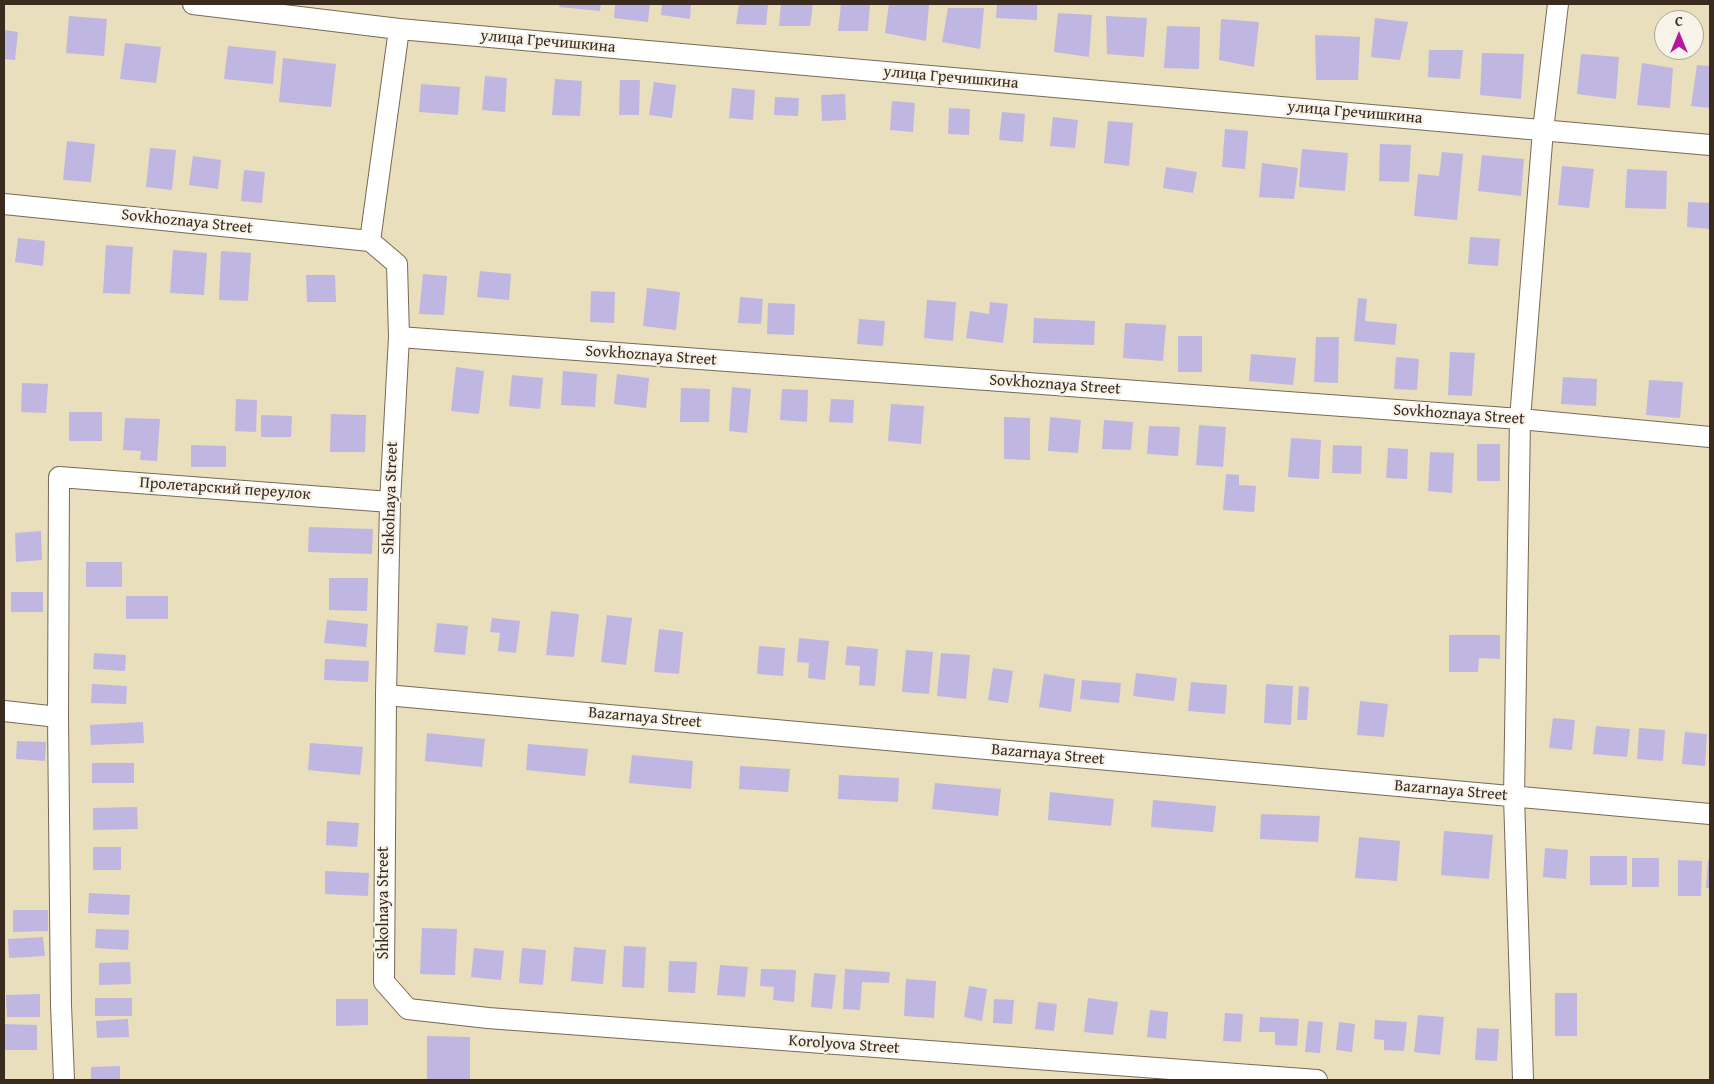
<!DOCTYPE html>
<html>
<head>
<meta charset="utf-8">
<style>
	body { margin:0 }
	#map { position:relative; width:1714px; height:1084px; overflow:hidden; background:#e9dfbc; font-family:"Gentium Book Plus",serif }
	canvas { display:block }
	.frame { position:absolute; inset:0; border:5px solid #3b2a1e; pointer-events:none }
	.north { position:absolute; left:1654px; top:10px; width:50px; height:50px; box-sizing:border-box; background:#f7f3e8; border:1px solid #aca397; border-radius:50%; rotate:0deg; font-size:14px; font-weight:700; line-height:20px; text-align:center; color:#3b2a1e }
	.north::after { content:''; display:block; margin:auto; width:18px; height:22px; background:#b5179e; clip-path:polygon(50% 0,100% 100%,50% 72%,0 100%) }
</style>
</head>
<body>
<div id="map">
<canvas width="1714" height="1084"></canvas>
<div class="frame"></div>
<div class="north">С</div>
</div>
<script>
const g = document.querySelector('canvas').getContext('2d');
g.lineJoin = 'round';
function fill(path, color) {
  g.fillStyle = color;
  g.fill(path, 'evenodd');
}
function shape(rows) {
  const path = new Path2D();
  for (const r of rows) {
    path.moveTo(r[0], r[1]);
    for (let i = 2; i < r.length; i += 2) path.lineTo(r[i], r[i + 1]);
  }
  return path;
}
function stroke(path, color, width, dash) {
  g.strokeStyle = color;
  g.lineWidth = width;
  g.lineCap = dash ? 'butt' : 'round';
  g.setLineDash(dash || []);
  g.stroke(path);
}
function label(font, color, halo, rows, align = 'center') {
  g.font = font + ' "Gentium Book Plus",serif';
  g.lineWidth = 4.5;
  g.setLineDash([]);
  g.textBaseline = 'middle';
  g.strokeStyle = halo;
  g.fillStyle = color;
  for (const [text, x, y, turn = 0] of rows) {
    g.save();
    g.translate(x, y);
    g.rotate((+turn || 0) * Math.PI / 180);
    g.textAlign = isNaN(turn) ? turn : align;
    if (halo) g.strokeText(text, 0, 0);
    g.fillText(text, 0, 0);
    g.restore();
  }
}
const building = shape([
	[560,4,601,4,600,11,559,7],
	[615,4,650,4,648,22,614,18],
	[662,4,691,4,690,19,661,15],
	[739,4,768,4,766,25,736,24],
	[781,4,813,4,810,26,779,26],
	[841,4,870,4,868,31,838,31],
	[889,4,929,4,926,41,885,33],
	[997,4,1037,4,1037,20,996,18],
	[948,8,984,8,980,49,942,42],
	[1058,13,1092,15,1089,57,1054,52],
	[69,16,107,19,104,56,66,53],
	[1106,16,1147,18,1144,57,1107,54],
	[1375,18,1408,22,1400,60,1371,57],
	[1221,19,1259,22,1254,67,1219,60],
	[1167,26,1200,27,1199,69,1164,68],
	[4,30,18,32,15,60,4,59],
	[1315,35,1360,37,1358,80,1316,80],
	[125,43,161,47,156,83,120,79],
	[228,46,276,51,273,84,224,79],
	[1429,50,1463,50,1460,79,1428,77],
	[1482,53,1524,54,1521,99,1480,95],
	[1581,54,1619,57,1616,99,1577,94],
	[283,58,336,64,331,107,279,102],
	[1642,63,1673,68,1670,108,1637,105],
	[1697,65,1710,66,1710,108,1691,106],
	[485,76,507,78,505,112,482,110],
	[555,79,582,81,580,116,552,115],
	[620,80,640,80,639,115,619,115],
	[654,82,676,85,672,118,649,115],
	[421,84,460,87,458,115,419,112],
	[732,88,755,90,753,120,729,118],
	[845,94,846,120,822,121,821,95],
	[775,97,799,98,798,116,774,115],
	[892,101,915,103,913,132,890,130],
	[949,108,970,109,969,135,948,134],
	[1002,112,1025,114,1023,142,999,140],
	[1053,117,1078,120,1075,148,1050,146],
	[1108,121,1133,123,1129,166,1104,163],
	[1225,129,1248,131,1245,169,1222,167],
	[67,141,95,144,91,182,63,180],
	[1380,144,1411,145,1409,182,1379,181],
	[150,148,176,150,172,190,146,187],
	[1302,149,1348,153,1345,191,1299,187],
	[1442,152,1463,154,1457,220,1414,216,1418,174,1439,176],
	[1482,155,1524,159,1521,196,1478,191],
	[193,156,221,160,218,189,189,185],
	[1262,163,1298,168,1294,199,1259,197],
	[1562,166,1594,169,1589,208,1558,205],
	[1166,167,1197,172,1193,193,1163,188],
	[1627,169,1667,171,1666,209,1625,208],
	[244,170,265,172,262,203,241,201],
	[1688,202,1710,203,1710,229,1687,227],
	[1470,237,1500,239,1498,266,1468,264],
	[18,238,45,241,43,266,15,262],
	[106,245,133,247,130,294,103,293],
	[173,250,207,253,204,295,170,293],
	[221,251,251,253,248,301,219,300],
	[480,271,511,274,509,300,477,297],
	[423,274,447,276,444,315,419,314],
	[306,275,335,275,336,302,307,302],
	[647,288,680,292,676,330,643,326],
	[591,291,615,292,614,323,590,322],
	[740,297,763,299,761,324,738,323],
	[1358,298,1367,299,1365,321,1397,324,1395,345,1354,341],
	[927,300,956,302,953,341,924,338],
	[990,302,1008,304,1003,343,966,338,970,311,989,314],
	[768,303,795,304,794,335,767,334],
	[1034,318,1095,321,1094,345,1033,343],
	[859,319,885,321,883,346,857,344],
	[1125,323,1166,325,1163,361,1123,358],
	[1178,336,1202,336,1202,372,1178,372],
	[1316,337,1339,337,1338,383,1314,382],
	[1450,352,1475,353,1472,396,1448,395],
	[1251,354,1296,358,1293,385,1249,381],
	[1396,357,1419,359,1417,390,1394,389],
	[456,367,484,371,479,414,451,411],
	[563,371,597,374,595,407,561,405],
	[617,374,649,378,646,408,614,404],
	[512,375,543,378,540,409,509,406],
	[1563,377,1597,379,1596,406,1561,404],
	[1649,380,1683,382,1680,418,1646,415],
	[22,383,48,384,46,413,21,412],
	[732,387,751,389,747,433,729,431],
	[681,388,710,389,709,422,680,422],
	[782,389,808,390,807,422,780,420],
	[236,399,257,400,256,432,235,431],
	[831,399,854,400,853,423,829,422],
	[891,404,924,406,921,444,888,441],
	[69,412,102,412,102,441,69,441],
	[331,414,366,415,365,452,330,452],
	[261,415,292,416,291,437,261,437],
	[1004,417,1030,418,1030,460,1004,459],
	[1050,417,1081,420,1078,453,1048,451],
	[125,418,160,419,157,461,140,460,141,451,123,450],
	[1104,420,1133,422,1131,450,1102,449],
	[1199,425,1226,427,1223,467,1196,465],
	[1149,426,1180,427,1178,456,1147,454],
	[1291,438,1321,440,1319,479,1288,477],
	[1477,444,1500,444,1500,481,1477,481],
	[191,445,226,446,226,467,191,467],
	[1333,445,1362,446,1361,474,1332,473],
	[1388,448,1408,449,1407,479,1386,478],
	[1430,452,1454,453,1452,493,1428,491],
	[1226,474,1239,475,1239,485,1256,486,1254,512,1223,510],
	[309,527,373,529,372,554,308,552],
	[41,531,42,560,16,562,15,533],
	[86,562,122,562,122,587,86,587],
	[329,578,368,578,367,611,329,610],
	[11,592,43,592,43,612,11,612],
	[126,596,168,596,168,619,126,619],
	[551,611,579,614,574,657,546,655],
	[607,615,632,618,626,665,601,662],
	[492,618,520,621,516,653,498,651,500,633,490,632],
	[327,620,368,624,366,647,324,643],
	[437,623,468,626,465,655,434,652],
	[659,629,683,632,679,674,654,672],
	[1449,635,1500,635,1500,659,1479,658,1478,672,1449,672],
	[799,638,829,641,825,680,808,678,809,663,797,662],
	[759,646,785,648,783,676,757,674],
	[847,646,878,649,875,686,859,685,860,666,845,665],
	[906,650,933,652,929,694,902,692],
	[94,653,126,655,125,671,93,669],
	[941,653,970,655,966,699,937,696],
	[325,659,369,661,368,682,324,680],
	[993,668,1013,671,1008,703,988,700],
	[1136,673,1177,678,1174,701,1133,696],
	[1044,674,1075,679,1071,712,1039,707],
	[1082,680,1121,683,1119,703,1080,699],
	[1191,682,1227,685,1225,714,1188,711],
	[92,684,127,686,126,704,91,703],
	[1266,684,1293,686,1291,725,1264,723],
	[1299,686,1309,687,1307,720,1297,720],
	[1360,701,1388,704,1384,737,1357,735],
	[1553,718,1575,720,1572,750,1549,748],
	[143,722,144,743,91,745,90,725],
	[1596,726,1630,729,1627,757,1593,754],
	[1639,728,1665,730,1663,761,1637,759],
	[1685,732,1707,734,1705,766,1682,764],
	[427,733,485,739,482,767,425,761],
	[17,741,46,742,45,761,16,759],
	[310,743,363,747,360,775,308,770],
	[528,744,588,749,585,776,526,770],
	[632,755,693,761,691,789,629,783],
	[92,763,134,763,134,783,92,783],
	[740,766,790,769,788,792,739,789],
	[839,775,899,778,898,802,838,799],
	[935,783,1001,789,998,816,932,809],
	[1050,792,1114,799,1111,826,1048,820],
	[1153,800,1216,806,1213,832,1151,827],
	[137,807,138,829,93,830,93,808],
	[1261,814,1320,816,1318,842,1260,839],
	[327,821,359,823,357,847,326,845],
	[1444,831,1493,835,1489,879,1441,875],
	[1359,837,1400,841,1397,881,1355,878],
	[93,847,121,847,121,870,93,870],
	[1545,848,1568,850,1566,879,1543,877],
	[1590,856,1627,856,1627,885,1590,885],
	[1632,858,1659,858,1659,887,1632,887],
	[1678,860,1702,861,1701,896,1678,896],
	[1708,860,1710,860,1710,888,1706,888],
	[325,871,369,873,368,896,325,894],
	[89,893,130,895,129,915,88,913],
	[13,910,48,910,48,931,13,932],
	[422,928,457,929,455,975,420,974],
	[96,929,129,930,128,950,95,948],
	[43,937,45,956,9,958,8,939],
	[624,946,646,947,644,988,622,987],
	[574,947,606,950,603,984,571,981],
	[474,948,504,951,501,980,471,977],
	[522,948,546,950,543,985,519,983],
	[669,961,697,962,695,993,668,992],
	[130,962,131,984,99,985,99,963],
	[720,965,748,967,745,997,717,995],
	[761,969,796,970,794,1002,773,1000,774,987,760,986],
	[845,969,890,972,889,983,862,982,860,1010,843,1009],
	[814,973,836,975,832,1009,811,1007],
	[906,979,936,981,934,1018,904,1016],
	[969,986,987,989,982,1021,964,1017],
	[1555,993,1577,993,1577,1036,1555,1036],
	[40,994,40,1017,7,1017,6,995],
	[95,998,132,998,132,1016,95,1016],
	[1088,998,1118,1002,1113,1035,1084,1032],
	[336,999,368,999,368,1025,336,1026],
	[994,999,1014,1000,1012,1024,993,1023],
	[1038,1002,1057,1004,1054,1031,1035,1029],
	[1150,1010,1168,1012,1166,1039,1147,1037],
	[1225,1013,1243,1014,1241,1042,1223,1041],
	[1418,1015,1444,1017,1440,1055,1414,1052],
	[1260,1017,1299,1019,1297,1046,1275,1045,1275,1032,1259,1032],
	[128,1019,129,1037,97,1038,96,1021],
	[1375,1020,1407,1022,1404,1051,1384,1050,1384,1040,1374,1039],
	[1308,1021,1323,1022,1320,1053,1305,1052],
	[1339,1022,1355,1024,1352,1052,1336,1050],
	[4,1024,37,1025,37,1050,4,1050],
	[1477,1028,1499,1029,1497,1061,1475,1060],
	[427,1036,470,1037,470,1080,427,1080],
	[120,1066,120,1080,91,1080,91,1067]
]);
const minor = shape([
	[193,4,399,29,1710,145],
	[399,29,370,241,397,264,399,337,390,502,386,695,384,982,408,1009,488,1018,1317,1080],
	[4,204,370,241],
	[399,337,1520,419,1710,437],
	[386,695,1710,814],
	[4,711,58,717],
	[64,1080,61,1005,58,717,59,477,390,502],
	[1523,1080,1514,797,1520,419,1543,130,1558,4]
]);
const streetNames = [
	["улица Гречишкина",548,42,5],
	["улица Гречишкина",951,78,5],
	["улица Гречишкина",1355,113,5],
	["Sovkhoznaya Street",187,222,6],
	["Sovkhoznaya Street",651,356,4],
	["Sovkhoznaya Street",1055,385,4],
	["Sovkhoznaya Street",1459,415,4],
	["Пролетарский переулок",225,489,4],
	["Shkolnaya Street",391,498,-88],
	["Bazarnaya Street",645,718,5],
	["Bazarnaya Street",1048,755,5],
	["Bazarnaya Street",1451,791,5],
	["Shkolnaya Street",384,903,-90],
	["Korolyova Street",844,1045,4]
];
fill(building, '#c0b6e2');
stroke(minor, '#786955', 22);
stroke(minor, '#fff', 20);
label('16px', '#3b2a1e', '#f7f3e8', streetNames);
</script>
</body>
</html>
